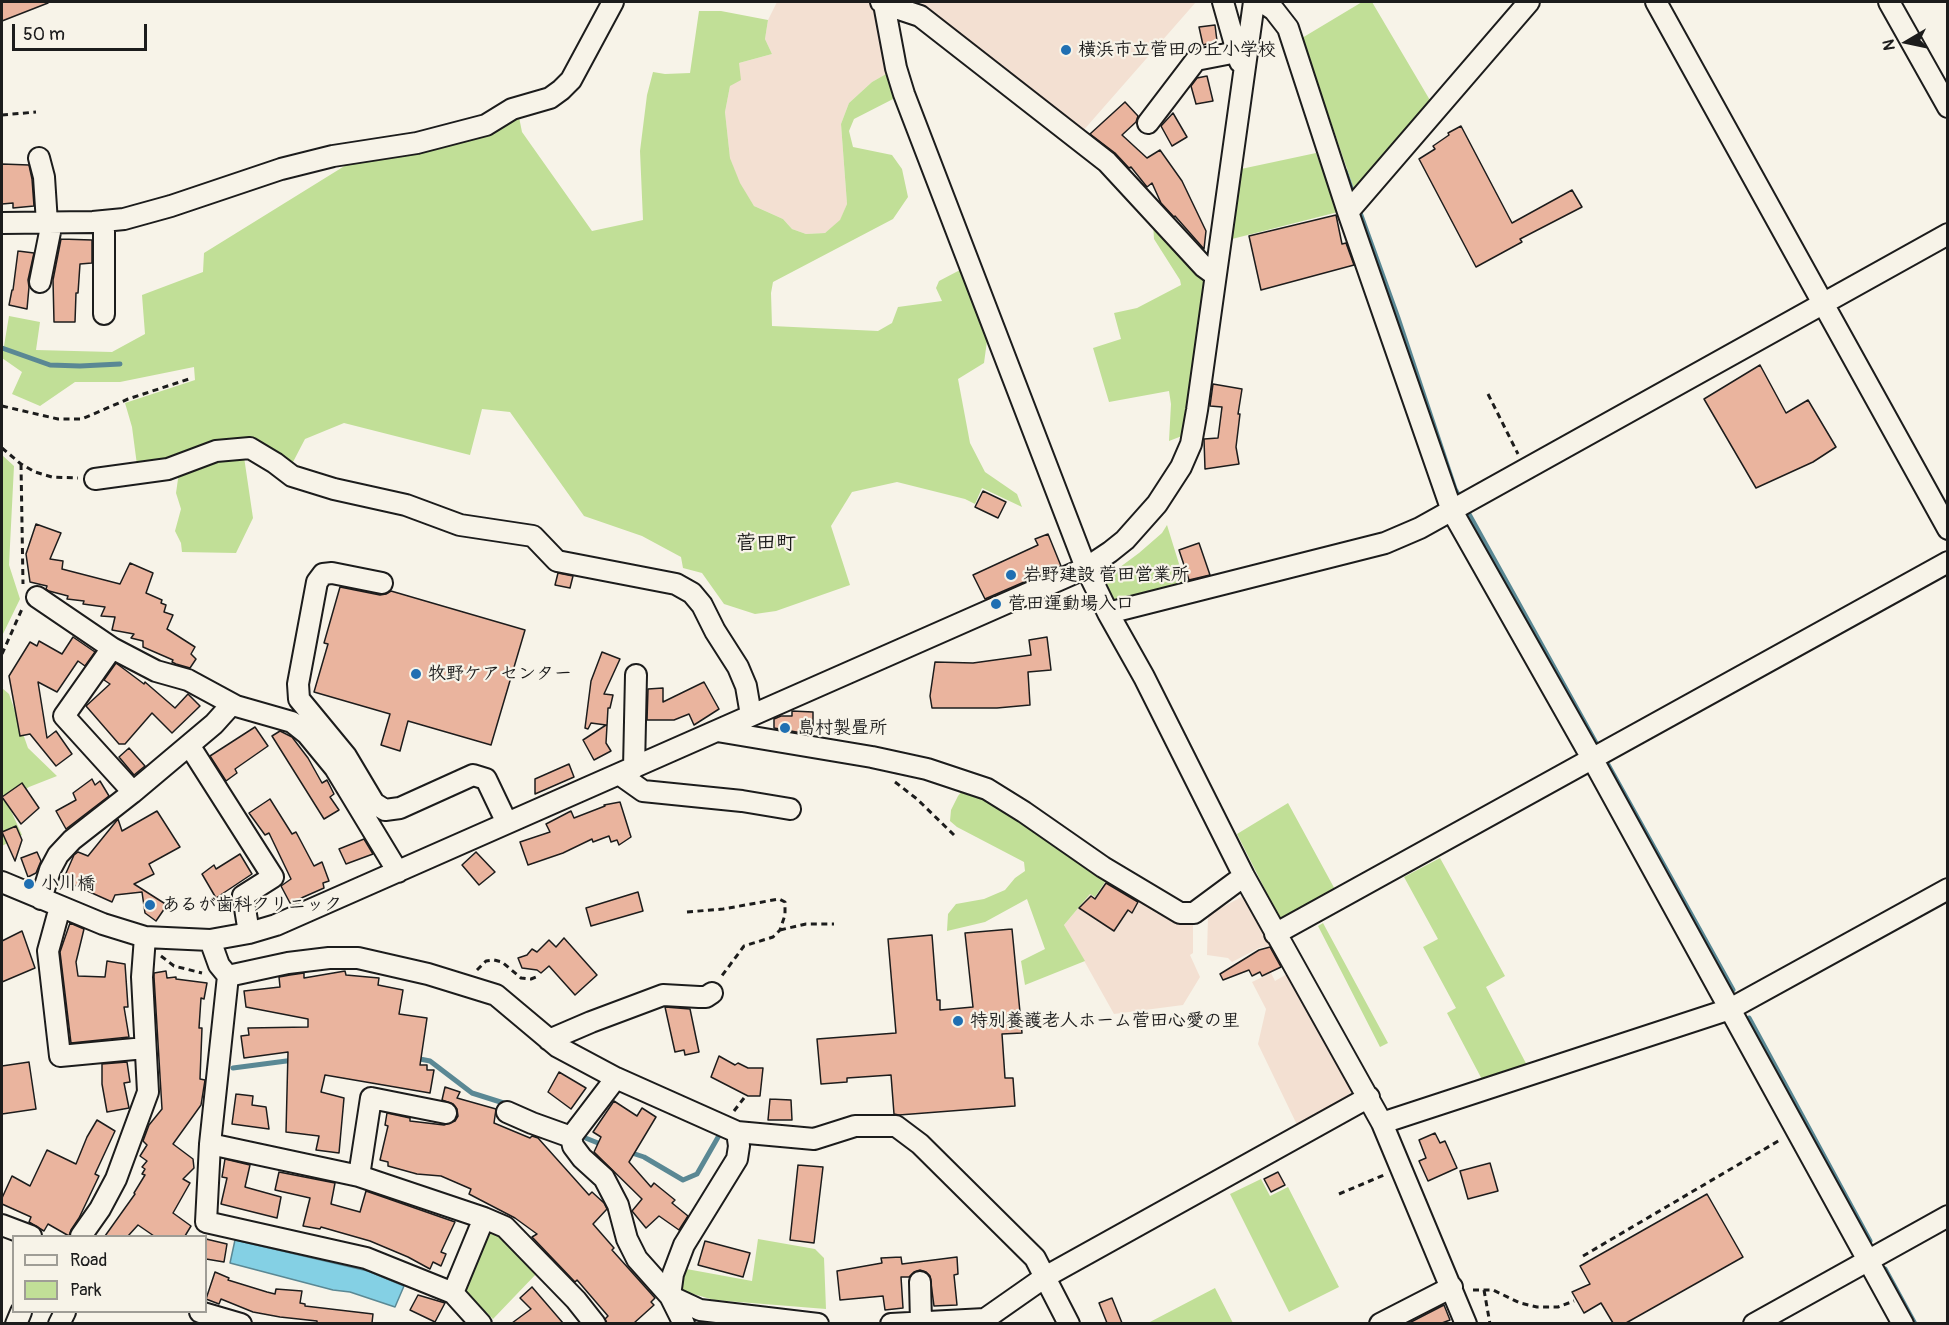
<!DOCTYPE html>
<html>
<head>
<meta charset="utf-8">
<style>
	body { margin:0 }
	#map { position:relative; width:1949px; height:1325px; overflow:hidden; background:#f7f3e8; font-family:Pangolin,sans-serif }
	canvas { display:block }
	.frame { position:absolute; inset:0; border:3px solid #1c1c1c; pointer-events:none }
	.legend { position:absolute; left:12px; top:1235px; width:195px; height:78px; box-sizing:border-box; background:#f7f3e8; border:2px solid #9f9d96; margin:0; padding:8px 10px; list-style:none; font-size:18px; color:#1c1c1c }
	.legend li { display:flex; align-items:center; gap:12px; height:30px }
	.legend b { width:30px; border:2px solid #9f9d96 }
	.north { position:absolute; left:1877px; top:12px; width:60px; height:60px; -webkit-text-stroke:4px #f7f3e8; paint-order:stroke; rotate:261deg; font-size:16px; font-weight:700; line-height:24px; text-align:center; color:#1c1c1c }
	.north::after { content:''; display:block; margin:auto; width:21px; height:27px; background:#1c1c1c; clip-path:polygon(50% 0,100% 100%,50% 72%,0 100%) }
	.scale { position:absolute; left:12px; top:24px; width:135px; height:27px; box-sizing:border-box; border:3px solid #1c1c1c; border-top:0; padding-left:8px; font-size:18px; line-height:21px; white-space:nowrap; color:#1c1c1c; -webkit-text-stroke:4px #f7f3e8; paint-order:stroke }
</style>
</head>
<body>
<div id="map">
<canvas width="1949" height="1325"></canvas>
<div class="frame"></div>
<ul class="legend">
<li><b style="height:8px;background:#f7f3e8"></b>Road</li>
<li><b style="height:16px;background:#c1df97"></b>Park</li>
</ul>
<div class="north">N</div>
<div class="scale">50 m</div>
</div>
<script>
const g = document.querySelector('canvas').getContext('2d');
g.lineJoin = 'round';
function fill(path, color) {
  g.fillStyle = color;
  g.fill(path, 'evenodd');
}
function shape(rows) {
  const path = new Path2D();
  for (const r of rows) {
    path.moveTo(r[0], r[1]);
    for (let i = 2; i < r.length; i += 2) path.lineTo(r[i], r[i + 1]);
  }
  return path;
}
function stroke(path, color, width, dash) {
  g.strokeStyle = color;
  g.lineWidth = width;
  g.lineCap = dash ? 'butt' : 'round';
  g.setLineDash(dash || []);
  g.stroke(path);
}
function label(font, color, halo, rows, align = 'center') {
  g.font = font + ' Pangolin,"Klee One",sans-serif';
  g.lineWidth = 4.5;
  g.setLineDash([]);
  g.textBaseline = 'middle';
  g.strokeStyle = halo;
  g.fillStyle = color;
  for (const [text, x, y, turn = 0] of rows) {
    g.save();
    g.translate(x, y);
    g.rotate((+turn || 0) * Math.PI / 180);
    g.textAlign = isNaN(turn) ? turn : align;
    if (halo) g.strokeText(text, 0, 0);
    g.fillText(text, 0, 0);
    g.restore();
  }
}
const built = shape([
	[777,2,869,2,878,17,886,74,872,82,849,103,841,124,847,204,840,221,825,233,806,234,792,229,783,219,754,206,739,183,730,158,725,112,730,86,739,63,772,54,765,39,768,20],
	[916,2,1196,2,1082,132,1041,102,921,3],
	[1107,879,1193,918,1193,953,1190,955,1200,977,1183,1005,1114,1014,1064,925,1090,894,1095,897],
	[1245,895,1272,946,1259,948,1232,962,1228,958,1207,955,1208,915],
	[1271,973,1275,981,1287,974,1354,1091,1348,1095,1352,1102,1300,1131,1258,1044,1266,1009,1252,982]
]);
const green = shape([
	[1362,2,1372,2,1434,107,1356,195,1302,38],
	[699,11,721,11,768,20,765,39,772,54,739,63,741,80,730,86,725,112,730,158,740,183,754,206,783,219,792,229,806,234,825,233,840,220,847,204,841,124,849,103,872,82,886,74,897,97,854,119,849,131,853,147,892,155,902,169,908,197,893,219,773,282,771,293,772,326,878,331,892,323,898,307,942,301,936,288,939,281,960,270,987,341,984,363,958,379,970,443,985,472,1017,494,1022,507,982,488,975,504,965,499,897,482,852,492,831,526,850,585,776,611,755,614,724,604,702,573,683,568,681,557,642,536,584,516,510,412,482,409,470,455,344,423,305,439,293,462,249,444,244,457,253,518,236,553,182,552,181,543,175,531,181,509,176,493,179,472,137,465,132,427,125,403,195,380,194,367,120,382,75,382,40,406,12,394,22,372,2,358,9,316,40,322,36,350,112,352,145,334,142,295,203,272,204,253,351,162,518,112,522,132,592,231,643,220,640,151,647,95,653,72,665,74,690,73],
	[1316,153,1338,212,1232,239,1241,169],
	[1153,223,1205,280,1190,400,1182,436,1169,441,1171,404,1169,391,1109,402,1093,348,1121,339,1114,313,1137,308,1181,285,1180,280,1154,239],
	[2,455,14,466,9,565,20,599,2,636],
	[1167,525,1188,593,1119,609,1106,583,1108,576,1139,553,1162,533],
	[2,688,9,694,28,748,57,776,29,787,7,802,22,835,2,846],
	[963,790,991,798,1107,879,1095,897,1090,894,1064,925,1085,961,1025,985,1021,961,1045,949,1027,899,985,922,947,931,948,914,956,904,984,899,1005,890,1015,878,1025,871,1024,862,957,827,950,821,951,810,958,796],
	[1288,803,1338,895,1281,921,1237,834],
	[1440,858,1505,976,1486,987,1530,1071,1486,1087,1447,1013,1456,1008,1423,947,1438,939,1404,877],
	[1323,923,1388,1043,1380,1047,1318,926],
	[1261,1179,1270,1196,1288,1187,1339,1287,1289,1312,1230,1194],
	[487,1226,504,1234,538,1272,493,1319,461,1287],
	[758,1239,815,1249,824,1258,826,1309,714,1300,676,1289,681,1268,752,1281],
	[1215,1288,1233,1323,1148,1323]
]);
const water = shape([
	[235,1240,368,1271,404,1286,395,1307,350,1292,333,1290,230,1263,235,1240]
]);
const stream = shape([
	[1345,171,1355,199],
	[1358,207,1398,318,1455,489,1733,990],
	[2,348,50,365,80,366,120,364],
	[1749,1018,1870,1241],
	[415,1058,430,1061,472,1093,510,1105],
	[233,1068,294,1060],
	[578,1135,603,1145],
	[629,1152,644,1157,683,1180,697,1174,721,1132],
	[1885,1269,1915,1324]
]);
const building = shape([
	[2,2,48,2,48,3,2,21,2,2],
	[1215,25,1217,41,1203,45,1199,27,1215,25],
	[1207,76,1213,101,1196,104,1191,86,1197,78,1207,76],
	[1125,102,1138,116,1136,122,1122,135,1147,158,1160,150,1182,181,1206,231,1204,249,1175,216,1174,217,1161,203,1152,183,1147,187,1131,167,1129,168,1115,153,1090,134,1125,102],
	[1173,113,1187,137,1172,146,1161,126,1173,113],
	[1461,126,1512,223,1572,190,1582,207,1520,239,1522,242,1476,267,1419,159,1435,149,1433,146,1449,135,1448,133,1461,126],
	[2,164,29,165,32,179,34,206,13,208,13,203,2,204,2,164],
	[1336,215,1342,244,1346,243,1354,265,1261,290,1249,236,1336,215],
	[61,239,92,240,92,263,80,264,78,293,76,293,75,322,54,322,53,280,61,239],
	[18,251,34,253,28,280,29,287,27,309,9,305,12,290,13,290,18,251],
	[1760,365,1786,413,1808,400,1836,447,1813,462,1756,488,1704,399,1760,365],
	[1213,384,1242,389,1238,414,1240,414,1236,447,1239,464,1205,469,1204,439,1218,438,1222,407,1210,406,1213,384],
	[983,491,1006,502,998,518,975,507,983,491],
	[36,524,61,533,50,559,63,561,62,569,120,584,130,563,153,573,146,593,162,600,161,603,166,605,164,612,173,615,167,629,195,647,191,654,196,659,190,668,176,664,172,662,173,660,143,647,143,641,131,638,134,634,112,630,115,617,101,616,105,607,83,604,84,601,67,599,68,596,49,591,46,589,47,586,30,582,26,554,36,524],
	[1048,534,1061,566,985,599,973,575,1038,545,1035,539,1048,534],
	[1199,543,1210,575,1189,580,1179,550,1199,543],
	[558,573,573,576,570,588,555,585,558,573],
	[340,587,380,595,386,594,391,591,525,630,491,745,408,721,400,751,381,745,390,714,314,692,328,644,324,643,340,587],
	[73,637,95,652,85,666,78,661,57,692,38,682,47,738,56,731,72,754,56,766,30,734,20,736,9,676,30,642,37,646,39,641,62,654,73,637],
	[1047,637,1051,670,1028,672,1030,705,997,708,932,708,930,696,935,662,973,663,1031,655,1029,640,1047,637],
	[602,652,620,659,604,694,613,695,610,708,608,708,606,743,611,751,594,760,583,740,606,725,591,723,588,729,585,728,591,681,602,652],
	[116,663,144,684,145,682,175,708,188,694,200,706,172,733,152,713,125,744,119,744,86,706,110,684,104,680,116,663],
	[704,682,719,709,694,725,689,714,674,720,647,720,648,689,663,688,663,702,704,682],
	[792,711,813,712,813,735,774,728,774,719,781,716,792,716,792,711],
	[255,727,268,746,235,769,237,773,226,781,210,756,255,727],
	[280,731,292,737,308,758,322,783,327,780,334,794,330,797,339,810,324,819,272,736,280,731],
	[129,748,145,766,134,775,119,757,129,748],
	[569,764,574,777,535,794,535,779,569,764],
	[92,779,95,785,100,781,109,796,66,829,56,811,76,800,73,793,92,779],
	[22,783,39,808,21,824,2,797,22,783],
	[270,799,292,834,296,832,314,866,322,862,329,881,323,883,324,888,290,903,281,886,291,879,269,833,265,835,249,813,270,799],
	[620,802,631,837,619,845,617,840,611,842,609,836,593,842,592,839,563,853,528,865,520,842,550,832,546,824,571,811,574,818,605,806,604,805,620,802],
	[157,811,180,847,149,864,154,874,134,884,167,905,156,921,145,913,142,892,115,895,112,902,63,880,74,855,78,852,88,856,118,819,122,831,157,811],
	[16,826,22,840,15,861,2,832,16,826],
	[364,839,373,854,346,864,339,849,364,839],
	[37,852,41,861,36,873,28,877,21,858,37,852],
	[476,852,495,872,479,885,462,865,476,852],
	[240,854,252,874,216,898,202,874,214,865,216,869,240,854],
	[1106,883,1138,902,1132,913,1128,910,1114,931,1079,908,1091,896,1095,899,1106,883],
	[638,892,643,911,591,926,586,908,638,892],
	[70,923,84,929,76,962,78,976,105,977,107,961,125,964,128,1007,124,1007,129,1037,71,1043,60,952,70,923],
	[1012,929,1022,1033,1002,1034,1005,1078,1013,1078,1015,1106,899,1115,894,1114,891,1075,847,1078,847,1082,821,1084,817,1039,896,1033,888,939,932,935,937,1000,940,1000,940,1010,973,1007,965,933,1012,929],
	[22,931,35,968,2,982,2,941,22,931],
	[564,938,597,975,575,995,549,966,541,973,537,970,522,968,518,958,527,955,532,949,537,952,549,940,556,947,564,938],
	[1270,947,1281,967,1262,976,1260,972,1252,976,1249,970,1223,980,1220,974,1259,950,1270,947],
	[166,971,167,978,176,977,176,979,207,983,204,999,201,998,199,1028,202,1028,200,1079,205,1080,201,1105,173,1144,193,1159,194,1168,183,1179,190,1183,173,1213,191,1226,185,1236,154,1236,138,1225,128,1236,105,1236,135,1194,134,1193,145,1175,142,1174,145,1169,142,1167,147,1161,140,1156,147,1145,143,1141,149,1125,162,1109,154,977,154,973,166,971],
	[345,971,346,975,379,978,378,985,403,990,399,1014,427,1018,420,1065,427,1065,427,1070,434,1070,430,1093,325,1075,321,1092,344,1098,339,1153,316,1150,319,1136,286,1132,288,1052,244,1058,241,1036,249,1035,248,1028,308,1027,308,1019,246,1007,244,991,280,987,279,977,290,975,304,973,304,978,345,971],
	[665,1007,690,1009,699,1052,685,1055,684,1050,675,1052,665,1007],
	[719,1056,735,1065,738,1063,748,1068,763,1068,760,1096,748,1096,711,1077,719,1056],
	[29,1062,36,1109,2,1114,2,1066,29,1062],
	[127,1062,130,1082,124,1083,129,1108,107,1112,102,1084,102,1064,127,1062],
	[559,1072,586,1088,571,1109,548,1092,559,1072],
	[445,1087,460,1092,457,1098,496,1109,494,1123,530,1138,532,1136,538,1138,589,1195,592,1192,604,1203,607,1209,593,1224,614,1248,612,1250,655,1298,651,1302,654,1305,634,1323,607,1323,605,1319,608,1316,577,1280,575,1282,532,1237,537,1234,515,1218,469,1194,471,1189,441,1176,417,1174,388,1166,388,1162,380,1160,388,1126,385,1125,387,1113,410,1118,410,1121,444,1125,455,1121,458,1116,457,1109,453,1104,442,1100,445,1087],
	[236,1094,253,1096,252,1105,266,1107,269,1129,232,1124,236,1094],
	[770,1099,791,1100,792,1120,768,1120,770,1099],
	[614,1101,637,1116,642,1108,656,1117,629,1162,651,1187,654,1183,675,1200,672,1203,688,1216,679,1230,659,1216,646,1228,632,1211,642,1199,594,1152,601,1137,593,1132,614,1101],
	[97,1120,115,1131,95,1174,99,1176,79,1218,71,1230,69,1236,48,1224,44,1231,29,1222,31,1217,2,1204,2,1198,12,1176,30,1186,47,1150,76,1164,87,1137,97,1120],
	[1435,1133,1440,1143,1445,1141,1457,1168,1428,1181,1419,1161,1426,1158,1419,1140,1435,1133],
	[225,1159,250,1165,245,1187,281,1197,277,1218,221,1204,227,1178,222,1177,225,1159],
	[1490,1163,1498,1191,1468,1199,1460,1171,1490,1163],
	[798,1165,823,1167,814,1243,790,1240,798,1165],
	[279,1172,335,1183,331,1204,360,1212,366,1191,455,1222,441,1252,446,1254,441,1266,433,1262,430,1269,408,1257,370,1241,321,1227,320,1229,303,1226,310,1198,275,1190,279,1172],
	[1278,1172,1285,1185,1271,1192,1264,1179,1278,1172],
	[1707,1194,1743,1257,1626,1323,1613,1323,1601,1303,1584,1313,1572,1292,1590,1284,1580,1266,1707,1194],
	[206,1239,227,1244,224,1262,206,1259,206,1239],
	[705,1241,750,1253,743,1277,698,1265,705,1241],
	[901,1257,902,1264,957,1257,958,1274,954,1275,957,1305,934,1306,930,1276,926,1272,920,1270,914,1272,909,1277,901,1277,903,1308,885,1310,883,1296,840,1300,837,1271,882,1263,881,1258,901,1257],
	[215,1272,229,1278,228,1280,267,1292,275,1294,276,1289,302,1291,300,1303,305,1304,305,1306,373,1314,372,1323,317,1323,317,1321,280,1317,253,1312,221,1299,219,1304,206,1299,215,1272],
	[532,1287,563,1323,512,1323,531,1309,520,1298,532,1287],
	[418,1295,445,1303,435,1322,410,1310,418,1295],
	[1112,1298,1122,1323,1107,1323,1099,1303,1112,1298],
	[1444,1305,1450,1320,1442,1323,1409,1323,1444,1305]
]);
const path = shape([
	[2,115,36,112],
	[1488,394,1518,454],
	[2,406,58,419,82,419,128,399,192,378],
	[2,448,21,464,35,472,52,477,78,478],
	[21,464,23,584],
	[2,654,22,609],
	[895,782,917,799,954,835],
	[687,912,723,909,779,899,785,902,785,915,780,930,773,937,744,946,721,977],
	[780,930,806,924,834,924],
	[161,956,174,966,202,973],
	[477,970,486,961,494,960,502,962,521,978,531,979,539,976],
	[734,1111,744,1098],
	[1339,1194,1384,1175],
	[1583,1256,1780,1140],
	[1473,1290,1493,1290,1520,1303,1537,1307,1558,1307,1574,1301],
	[1484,1290,1490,1324]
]);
const minor = shape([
	[881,2,884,4,896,68,904,94,1086,568,1108,613,1144,677,1244,876,1382,1123,1466,1324],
	[1223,2,1240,62],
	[1262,2,1274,10,1288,28,1348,212,1452,511,1593,760,1903,1324],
	[1656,2,1948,529],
	[1889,2,1948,107],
	[884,4,920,16,1107,162,1204,267,1215,275],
	[1148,123,1196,60,1237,52],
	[39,158,44,177,47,223],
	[1348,212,1529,2],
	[2,223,93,222,124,219,171,206,281,169,333,156,417,143,486,125,512,109,550,98,561,90,571,80,613,2],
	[40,282,52,222],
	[104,314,104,221],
	[95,479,168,469,216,451,250,448,275,463,292,476,334,489,406,505,460,525,533,536,557,561,676,584,692,593,702,605,715,631,738,667,746,686,751,715],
	[382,583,332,573,323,574,317,582,298,684,299,699,346,756,374,803,385,810,400,808,473,775,486,779,507,823],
	[37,597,112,648,156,671,188,680,236,706,292,722,307,734,335,768,398,872],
	[1108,613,1385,543,1420,528,1948,234],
	[112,648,64,716,133,792],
	[717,731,872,757,927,769,987,789,1024,812,1103,867,1180,913,1194,913,1244,876],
	[189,745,273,877,243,896,249,933],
	[634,768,636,675],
	[619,774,643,791,742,801,790,809],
	[2,882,103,924,145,937,210,940,249,933,276,925,1086,568,1110,552,1125,540,1157,504,1181,467,1191,444,1197,410,1254,2],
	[41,899,50,870,58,855,72,840,132,793,214,724,232,704],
	[60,907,48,951,60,1056,145,1048],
	[1275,934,1948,562],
	[210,940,219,965,228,976,288,963,329,958,358,958,428,974,496,995,558,1047,616,1078,737,1132,814,1139,855,1126,896,1126,920,1144,1035,1258,1069,1324],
	[228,976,210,1144,206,1222,366,1258,453,1293,481,1324],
	[549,1040,591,1022,663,995,699,997,706,997,712,993],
	[616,1078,571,1137,573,1146,582,1158,604,1178,618,1205,627,1239,637,1259,670,1296,700,1310,818,1324],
	[507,1112,532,1123,571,1137],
	[1382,1123,1730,1009,1948,889],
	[210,1144,359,1176,484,1218,505,1227,576,1300,595,1324],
	[359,1176,371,1098,446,1113],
	[2,1225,31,1236],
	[81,1236,100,1209,116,1179,148,1092,142,977,145,937],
	[920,1282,921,1322],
	[453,1293,484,1218],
	[200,1312,241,1324],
	[16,1324,21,1312],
	[59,1324,65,1312],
	[684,1324,670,1296,673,1274,684,1245,737,1159,739,1146,737,1132],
	[891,1324,985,1319],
	[986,1324,985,1319,1045,1277,1369,1097],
	[1380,1324,1452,1287],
	[1754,1324,1948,1216]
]);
const markers = [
	[1066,50,6,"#1f6fb2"],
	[1011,575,6,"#1f6fb2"],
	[996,604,6,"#1f6fb2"],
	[416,674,6,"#1f6fb2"],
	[785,728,6,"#1f6fb2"],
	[29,884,6,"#1f6fb2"],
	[150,905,6,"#1f6fb2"],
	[958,1021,6,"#1f6fb2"]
];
const poiNames = [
	["横浜市立菅田の丘小学校",1078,50],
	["岩野建設 菅田営業所",1023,575],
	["菅田運動場入口",1008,604],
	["牧野ケアセンター",428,674],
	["島村製畳所",797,728],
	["小川橋",41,884],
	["あるが歯科クリニック",162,905],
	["特別養護老人ホーム菅田心愛の里",970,1021]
];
const neighbourhoodNames = [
	["菅田町",766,544]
];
fill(built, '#f3e0d2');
fill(green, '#c1df97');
fill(water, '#84d0e4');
stroke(water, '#5a8894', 1.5);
stroke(stream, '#5a8894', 5);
fill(building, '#eab49e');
stroke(building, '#1c1c1c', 1.5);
stroke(minor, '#1c1c1c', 24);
stroke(path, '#1c1c1c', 3, [6, 4.5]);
stroke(minor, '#f7f3e8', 20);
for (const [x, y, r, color] of markers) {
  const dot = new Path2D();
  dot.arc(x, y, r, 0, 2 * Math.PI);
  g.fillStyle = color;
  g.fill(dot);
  stroke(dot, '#f7f3e8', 2);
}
label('bold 18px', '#1c1c1c', '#f7f3e8', poiNames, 'left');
label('bold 20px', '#1c1c1c', '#f7f3e8', neighbourhoodNames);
</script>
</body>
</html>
